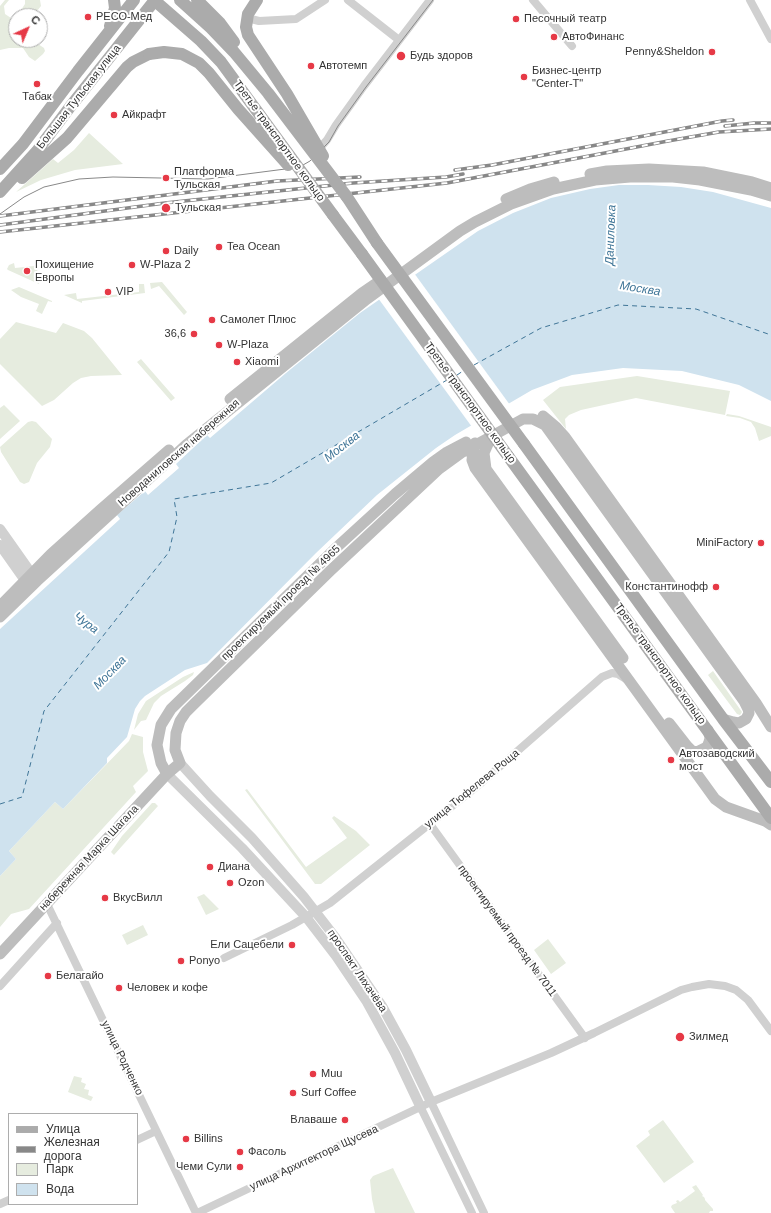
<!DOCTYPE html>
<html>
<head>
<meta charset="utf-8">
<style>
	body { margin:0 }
	#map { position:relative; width:771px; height:1213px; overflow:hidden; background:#fff; font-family:Helvetica,sans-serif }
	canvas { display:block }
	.legend { position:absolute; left:8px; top:1113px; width:130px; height:92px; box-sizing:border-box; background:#fff; border:1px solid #adadad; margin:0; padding:5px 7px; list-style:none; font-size:12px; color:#333 }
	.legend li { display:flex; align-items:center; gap:8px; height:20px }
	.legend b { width:20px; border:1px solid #adadad }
	.north { position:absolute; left:8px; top:8px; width:40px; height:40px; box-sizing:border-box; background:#fff; border:1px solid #adadad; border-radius:50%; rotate:44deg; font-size:11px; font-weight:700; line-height:16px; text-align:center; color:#333 }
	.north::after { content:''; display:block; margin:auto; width:14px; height:18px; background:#e63946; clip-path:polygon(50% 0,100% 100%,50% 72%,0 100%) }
</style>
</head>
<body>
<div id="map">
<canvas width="771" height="1213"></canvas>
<ul class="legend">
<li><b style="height:5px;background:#ababab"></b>Улица</li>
<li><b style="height:5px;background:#888"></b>Железная дорога</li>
<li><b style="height:11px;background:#e6ecdf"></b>Парк</li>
<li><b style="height:11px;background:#cfe2ee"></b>Вода</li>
</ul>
<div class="north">С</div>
</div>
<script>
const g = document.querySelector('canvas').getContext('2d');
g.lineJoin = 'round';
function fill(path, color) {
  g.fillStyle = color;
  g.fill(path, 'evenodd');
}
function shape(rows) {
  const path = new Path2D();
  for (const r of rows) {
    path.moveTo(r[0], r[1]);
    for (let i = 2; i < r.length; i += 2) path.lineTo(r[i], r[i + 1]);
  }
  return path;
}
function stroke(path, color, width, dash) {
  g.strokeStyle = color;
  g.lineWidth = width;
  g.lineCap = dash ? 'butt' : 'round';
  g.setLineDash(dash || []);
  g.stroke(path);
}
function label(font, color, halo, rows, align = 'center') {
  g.font = font + ' Helvetica,sans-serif';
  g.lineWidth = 4;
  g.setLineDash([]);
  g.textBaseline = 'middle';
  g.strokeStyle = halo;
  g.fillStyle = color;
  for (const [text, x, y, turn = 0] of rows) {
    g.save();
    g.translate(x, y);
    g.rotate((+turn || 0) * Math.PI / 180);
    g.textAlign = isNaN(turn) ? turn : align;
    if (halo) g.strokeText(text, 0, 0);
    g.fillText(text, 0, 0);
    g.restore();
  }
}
const green = shape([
	[5,0,9,0,4,6,5,14,11,18,16,16,16,40,32,40,44,48,45,51,43,54,35,61,29,57,23,48,9,48,0,50,0,6],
	[25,0,40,0,41,6,33,16,17,16,25,4],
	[89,133,123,164,75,170,41,180,16,192,53,159,58,163,74,150],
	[36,260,39,284,8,270,7,269,9,265,14,263,15,268,34,266,34,261],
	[162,282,187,312,184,315,159,286,151,289,150,283],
	[139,284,144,284,145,293,82,301,82,303,64,295,76,293,77,299,139,292],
	[19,287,52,301,52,302,48,301,42,314,36,311,39,304,21,297,11,290],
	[16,322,56,333,63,323,84,331,92,338,122,375,91,376,81,378,73,383,54,400,42,406,0,364,0,339],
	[141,359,175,398,171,401,137,362],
	[637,376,730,391,725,415,636,398,581,410,569,415,565,419,566,429,543,400,560,387],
	[4,405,20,421,0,439,0,408],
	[727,414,739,416,771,427,771,436,759,441,755,428,751,422,740,418,726,416],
	[32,421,36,422,52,439,50,447,37,463,29,482,24,484,20,482,1,452,0,447,28,422],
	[713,671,742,712,740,715,737,714,708,675],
	[194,672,193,675,185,681,161,696,154,703,146,720,141,721,134,730,138,714,146,701,183,677],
	[132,734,143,737,143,752,148,771,133,786,136,792,29,909,11,914,0,927,0,876,16,859,9,851,55,802,63,809,129,741],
	[247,789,306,867,347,838,332,818,334,816,356,831,370,845,321,884,315,884,245,790],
	[152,803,155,803,158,806,114,855,111,852,122,836],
	[204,894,219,909,206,915,197,897],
	[143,925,148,935,127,945,122,935],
	[548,939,566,963,551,974,534,950],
	[74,1076,82,1078,81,1082,86,1084,84,1089,89,1090,88,1095,93,1097,91,1101,68,1092],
	[663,1120,694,1162,664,1183,636,1146,650,1135,648,1131],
	[393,1168,415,1213,375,1213,372,1199,370,1180,373,1176],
	[696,1185,703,1195,702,1196,704,1197,705,1199,705,1200,713,1209,713,1211,710,1211,709,1213,675,1213,671,1207,672,1205,677,1203,676,1201,678,1200,680,1202,695,1191,692,1187]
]);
const water = shape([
	[619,185,648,185,681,187,713,192,771,208,771,401,739,385,682,371,623,368,572,375,532,390,455,435,436,448,377,495,316,553,207,663,185,670,145,696,140,701,135,709,127,737,107,758,107,763,63,809,55,802,9,851,16,859,0,876,0,629,120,519,117,515,145,491,148,495,179,468,176,464,207,435,210,438,286,373,360,313,478,231,513,213,551,198,590,189]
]);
const pier = shape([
	[414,273,510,405,472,427,378,298]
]);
const ferry = shape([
	[474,365,541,328,618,305,696,309,771,335],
	[457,375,463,371],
	[0,804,22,797,44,711,169,552,177,517,174,499,271,483,447,380]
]);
const minor = shape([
	[348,0,399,40],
	[533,0,572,46],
	[750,0,771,39],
	[251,19,259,21,296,19,325,0],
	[318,150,327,140,336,125,364,86,430,0],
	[430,824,585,1038],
	[47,904,196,1213],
	[224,958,292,925,330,903,481,783,602,677,612,673,618,674,626,679],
	[0,986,57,923],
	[431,1102,484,1213],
	[421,1108,472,1213],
	[137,1140,154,1132],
	[0,1204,9,1200],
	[197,1213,431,1102,551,1053,594,1033,681,990,692,987,709,984,725,986,736,990,748,1000,771,1031]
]);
const tertiary = shape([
	[0,529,36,580],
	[0,545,29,586],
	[180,763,210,796,252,838,304,897,335,937,382,1006,406,1050,431,1102],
	[167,774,242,848,306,917,336,956,367,1002,395,1053,421,1108]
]);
const secondary = shape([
	[590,174,607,171,649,169,703,172,752,182,771,188],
	[506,199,530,189,554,182],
	[230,399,362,293,381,280],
	[543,416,556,427,565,437,756,703,771,727],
	[475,443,472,460,475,468,715,799,726,807,765,821,771,825],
	[472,456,486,469,623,658],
	[486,469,484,453,491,437],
	[0,606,51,554,100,510,169,450],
	[0,617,37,581,186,445,367,299,460,231,475,222,511,204,553,189,595,180,630,177,673,177,700,180,751,190,771,196],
	[669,723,687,746,692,751,697,752,707,747,709,742,710,738,708,730],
	[167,774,161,763,157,745,161,725,171,709,337,547,395,494,433,462,447,452,466,442],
	[0,954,167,774,180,763,175,750,176,733,180,721,186,712,193,705,330,571,439,469,461,453,523,419,533,419,545,425,744,701,748,709,749,713,746,719,739,723,733,722,723,719]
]);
const primary = shape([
	[110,26,115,8,114,0],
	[0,169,23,144,78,71,134,0],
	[22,178,67,138,127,67,133,62,149,54],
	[0,192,37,151,70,107,155,0],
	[347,197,377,243],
	[333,215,362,254],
	[524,444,723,719,771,782],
	[508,456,771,818]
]);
const tram = shape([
	[0,214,24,197,44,187,79,179,113,177,208,179,293,168,303,165,310,161,329,142,338,126,366,87,433,0]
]);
const rail = shape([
	[725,126,754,123,771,123],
	[455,170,492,165,722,121,733,120],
	[0,216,277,181,360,177],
	[0,225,165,203,353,183,446,177,463,174],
	[0,232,447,183,668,141,719,132,771,129]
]);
const primaryBridge = shape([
	[154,0,201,41,221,62,333,215],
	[180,0,211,28,234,52,268,93,347,197],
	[197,0,220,23,234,42],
	[257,0,248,14,246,27,248,35,287,94,323,156],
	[149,54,164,52,182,54,199,63,209,73,238,109,288,165],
	[377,243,524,444],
	[362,254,508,456]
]);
const markers = [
	[88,17,4,"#e63946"],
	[516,19,4,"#e63946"],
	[554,37,4,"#e63946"],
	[712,52,4,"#e63946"],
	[401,56,5,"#e63946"],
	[311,66,4,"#e63946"],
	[524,77,4,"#e63946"],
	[37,84,4,"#e63946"],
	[114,115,4,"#e63946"],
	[166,178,4,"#e63946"],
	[166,208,5,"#e63946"],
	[219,247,4,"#e63946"],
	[166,251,4,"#e63946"],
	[132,265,4,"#e63946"],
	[27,271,4,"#e63946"],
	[108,292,4,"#e63946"],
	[212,320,4,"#e63946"],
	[194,334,4,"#e63946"],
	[219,345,4,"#e63946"],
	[237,362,4,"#e63946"],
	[761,543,4,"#e63946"],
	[716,587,4,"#e63946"],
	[671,760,4,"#e63946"],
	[210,867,4,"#e63946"],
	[230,883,4,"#e63946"],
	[105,898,4,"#e63946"],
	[292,945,4,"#e63946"],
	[181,961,4,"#e63946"],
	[48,976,4,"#e63946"],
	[119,988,4,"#e63946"],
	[680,1037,5,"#e63946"],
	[313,1074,4,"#e63946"],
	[293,1093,4,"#e63946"],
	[345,1120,4,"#e63946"],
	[186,1139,4,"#e63946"],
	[240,1152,4,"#e63946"],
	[240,1167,4,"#e63946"]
];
const poiNames = [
	["РЕСО-Мед",96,17],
	["Песочный театр",524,19],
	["АвтоФинанс",562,37],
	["Penny&Sheldon",704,52,"right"],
	["Будь здоров",410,56],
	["Автотемп",319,66],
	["Бизнес-центр",532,71],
	["\"Center-T\"",532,84],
	["Табак",37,97,"center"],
	["Айкрафт",122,115],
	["Платформа",174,172],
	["Тульская",174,185],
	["Тульская",175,208],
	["Tea Ocean",227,247],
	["Daily",174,251],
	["Похищение",35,265],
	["Европы",35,278],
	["W-Plaza 2",140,265],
	["VIP",116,292],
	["Самолет Плюс",220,320],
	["36,6",186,334,"right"],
	["W-Plaza",227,345],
	["Xiaomi",245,362],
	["MiniFactory",753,543,"right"],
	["Константинофф",708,587,"right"],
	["Автозаводский",679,754],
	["мост",679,767],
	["Диана",218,867],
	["Ozon",238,883],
	["ВкусВилл",113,898],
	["Ели Сацебели",284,945,"right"],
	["Ponyo",189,961],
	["Белагайо",56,976],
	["Человек и кофе",127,988],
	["Зилмед",689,1037],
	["Muu",321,1074],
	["Surf Coffee",301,1093],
	["Влаваше",337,1120,"right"],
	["Billins",194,1139],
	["Фасоль",248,1152],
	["Чеми Сули",232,1167,"right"]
];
const streetNames = [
	["Большая Тульская улица",79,97,-52],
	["Третье транспортное кольцо",279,141,54],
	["Третье транспортное кольцо",470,403,54],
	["Новоданиловская набережная",179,453,-41],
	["проектируемый проезд № 4965",281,603,-44],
	["Третье транспортное кольцо",660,664,54],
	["улица Тюфелева Роща",472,789,-39],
	["набережная Марка Шагала",89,858,-47],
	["проектируемый проезд № 7011",507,931,54],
	["проспект Лихачёва",357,971,56],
	["улица Родченко",122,1058,64],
	["улица Архитектора Щусева",314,1158,-25]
];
const waterNames = [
	["Даниловка",611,235,-88],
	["Москва",640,289,9],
	["Москва",342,447,-38],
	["Чура",86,623,37],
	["Москва",110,673,-46]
];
fill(green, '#e6ecdf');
fill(water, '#cfe2ee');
fill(pier, '#fff');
stroke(ferry, '#3f7597', 1, [5, 4]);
stroke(minor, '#d0d0d0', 8);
stroke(tertiary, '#d0d0d0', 10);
stroke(secondary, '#bdbdbd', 11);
stroke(primary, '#ababab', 12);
stroke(tram, '#888', 1);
stroke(rail, '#888', 3.5);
stroke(rail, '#fff', 2, [6]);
stroke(primaryBridge, '#ababab', 12);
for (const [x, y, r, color] of markers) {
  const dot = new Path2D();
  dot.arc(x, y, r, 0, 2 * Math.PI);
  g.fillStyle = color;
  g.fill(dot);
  stroke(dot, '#fff', 1.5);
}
label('11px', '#333', '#fff', poiNames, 'left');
label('11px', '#333', '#fff', streetNames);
label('italic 12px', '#3f7597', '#fff', waterNames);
</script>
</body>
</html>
